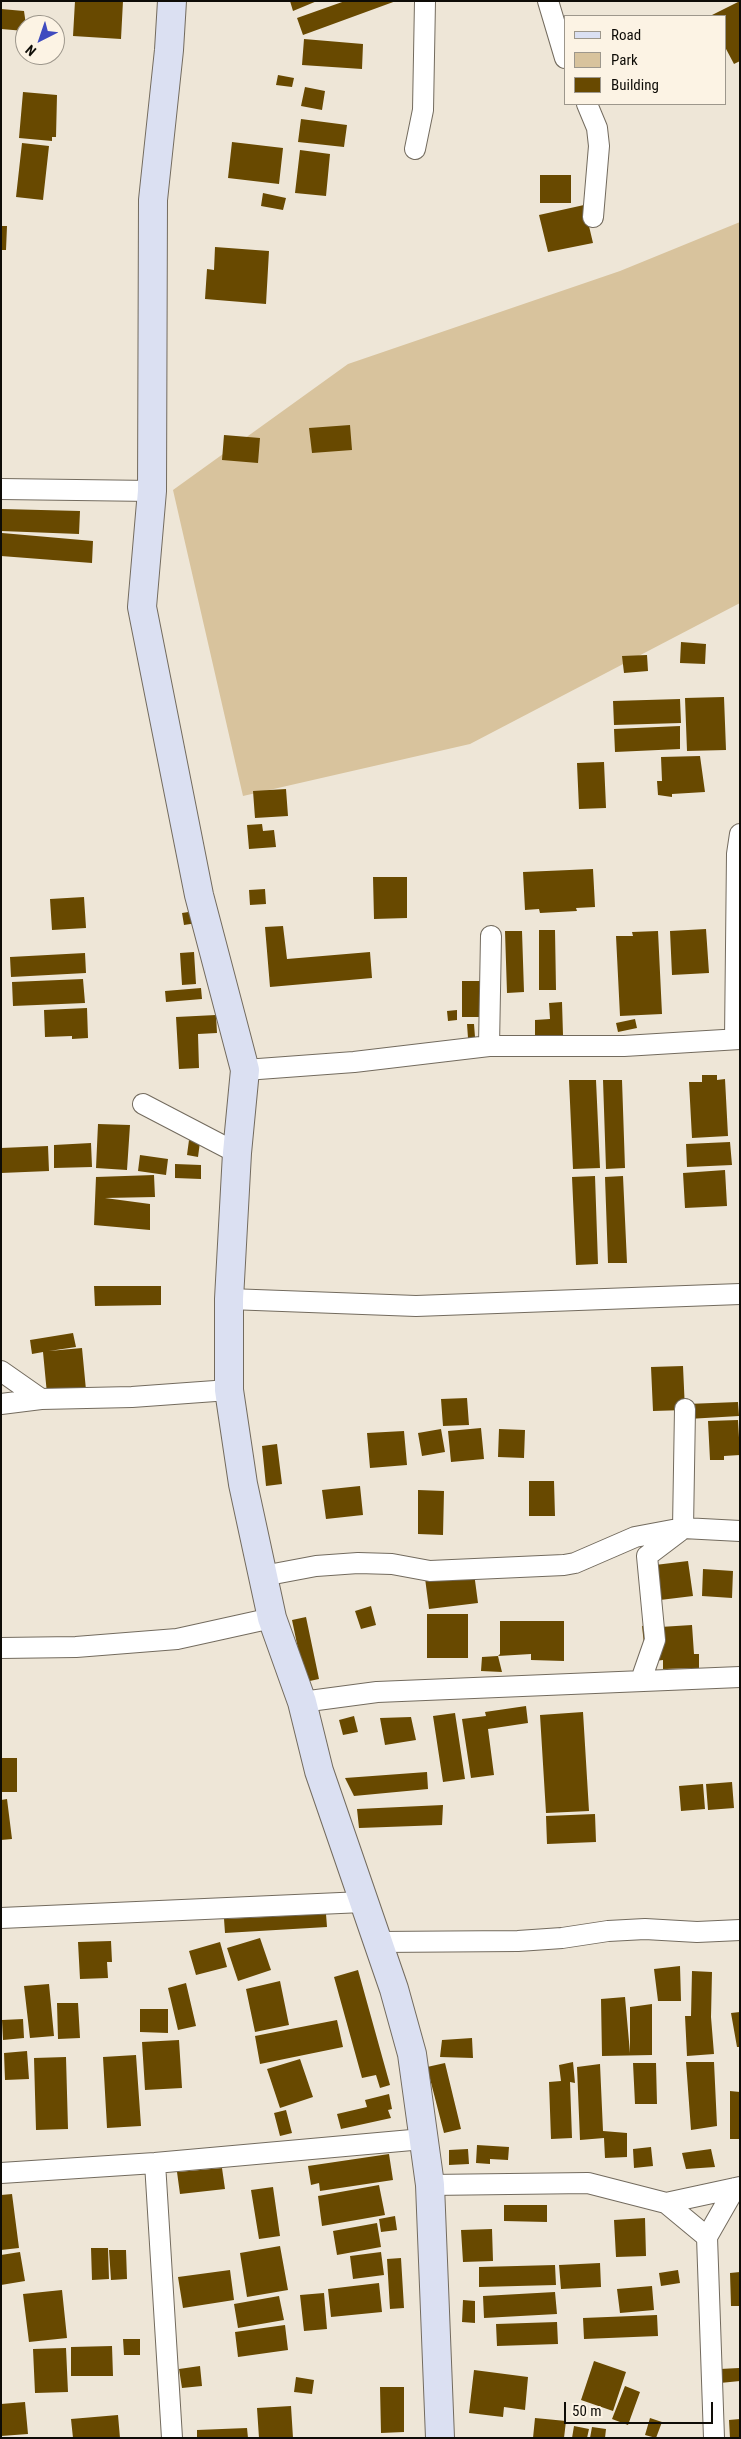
<!DOCTYPE html>
<html>
<head>
<meta charset="utf-8">
<style>
	body { margin:0 }
	#map { position:relative; width:741px; height:2439px; overflow:hidden; background:#eee6d7; font-family:"Roboto Condensed",sans-serif }
	canvas { display:block }
	.frame { position:absolute; inset:0; border:2px solid #0e0c07; pointer-events:none }
	.legend { position:absolute; left:564px; top:15px; width:162px; height:90px; box-sizing:border-box; background:#fcf3e4; border:1px solid #9d978c; margin:0; padding:6px 9px; list-style:none; font-size:15px; color:#0e0c07 }
	.legend li { display:flex; align-items:center; gap:10px; height:25px }
	.legend b { width:25px; border:1px solid #9d978c }
	.north { position:absolute; left:15px; top:15px; width:50px; height:50px; box-sizing:border-box; background:#fcf3e4; border:1px solid #9d978c; border-radius:50%; rotate:221deg; font-size:14px; font-weight:700; line-height:20px; text-align:center; color:#0e0c07 }
	.north::after { content:''; display:block; margin:auto; width:18px; height:22px; background:#3f4bbf; clip-path:polygon(50% 0,100% 100%,50% 72%,0 100%) }
	.scale { position:absolute; left:564px; top:2402px; width:149px; height:22px; box-sizing:border-box; border:2px solid #0e0c07; border-top:0; padding-left:6px; font-size:15px; line-height:18px; white-space:nowrap; color:#0e0c07; -webkit-text-stroke:4px #fcf3e4; paint-order:stroke }
</style>
</head>
<body>
<div id="map">
<canvas width="741" height="2439"></canvas>
<div class="frame"></div>
<ul class="legend">
<li><b style="height:6px;background:#dbe0f2"></b>Road</li>
<li><b style="height:14px;background:#d8c39d"></b>Park</li>
<li><b style="height:14px;background:#684900"></b>Building</li>
</ul>
<div class="north">N</div>
<div class="scale">50 m</div>
</div>
<script>
const g = document.querySelector('canvas').getContext('2d');
g.lineJoin = 'round';
function fill(path, color) {
  g.fillStyle = color;
  g.fill(path, 'evenodd');
}
function shape(rows) {
  const path = new Path2D();
  for (const r of rows) {
    path.moveTo(r[0], r[1]);
    for (let i = 2; i < r.length; i += 2) path.lineTo(r[i], r[i + 1]);
  }
  return path;
}
function stroke(path, color, width, dash) {
  g.strokeStyle = color;
  g.lineWidth = width;
  g.lineCap = dash ? 'butt' : 'round';
  g.setLineDash(dash || []);
  g.stroke(path);
}
const green = shape([
	[740,222,740,603,470,744,243,796,173,490,348,364,620,271]
]);
const building = shape([
	[75,1,123,1,121,39,73,36],
	[290,1,317,1,293,11],
	[345,1,396,1,303,35,297,18],
	[740,1,740,61,734,64,725,47,725,16,710,16],
	[1,9,24,11,26,25,25,31,1,29],
	[304,39,363,44,362,69,302,65],
	[278,75,294,78,292,87,276,85],
	[305,87,325,91,322,110,301,106],
	[23,92,57,95,56,137,52,137,52,141,19,138],
	[301,119,347,125,344,147,298,142],
	[232,142,283,148,279,184,228,178],
	[22,143,49,146,43,200,16,197],
	[300,150,330,154,326,196,295,193],
	[540,175,571,175,571,203,540,203],
	[263,193,286,198,283,210,261,206],
	[584,205,593,243,548,252,539,215],
	[1,226,7,226,6,250,1,250],
	[215,247,269,251,266,304,205,299,207,269,214,270],
	[350,425,352,450,312,453,309,428],
	[224,435,260,438,258,463,222,460],
	[2,509,80,511,79,534,1,531],
	[2,533,93,541,92,563,1,556],
	[681,642,706,644,705,664,680,663],
	[647,655,648,671,624,673,622,656],
	[724,697,726,750,687,751,685,698],
	[680,699,681,723,614,725,613,701],
	[680,726,680,749,615,752,614,729],
	[700,756,705,792,672,794,672,797,658,795,657,781,662,781,661,757],
	[604,762,606,808,579,809,577,763],
	[286,789,288,816,255,818,253,791],
	[262,824,263,831,274,830,276,847,249,849,247,825],
	[593,869,595,907,576,908,577,911,540,913,539,909,525,910,523,872],
	[373,877,407,877,407,918,374,919],
	[265,889,266,904,250,905,249,890],
	[84,897,86,928,52,930,50,899],
	[195,911,197,923,184,925,182,913],
	[283,926,287,959,370,952,372,978,270,987,265,927],
	[706,929,709,973,672,975,670,931],
	[539,930,555,930,556,990,539,990],
	[505,931,522,931,524,992,507,993],
	[658,931,662,1014,620,1016,616,936,633,936,632,932],
	[194,952,196,984,182,985,180,953],
	[85,953,86,973,11,977,10,957],
	[83,979,85,1003,13,1006,12,982],
	[462,981,486,981,486,1017,462,1017],
	[201,988,202,999,166,1002,165,991],
	[562,1002,563,1035,535,1036,535,1020,550,1019,549,1003],
	[87,1008,88,1038,72,1039,72,1036,45,1037,44,1010],
	[457,1010,457,1020,448,1021,447,1011],
	[216,1015,217,1033,198,1034,199,1068,179,1069,176,1017],
	[635,1019,637,1028,618,1032,616,1023],
	[467,1024,474,1024,475,1037,468,1038],
	[702,1075,717,1075,717,1080,725,1079,728,1136,692,1138,689,1082,702,1082],
	[569,1080,596,1080,600,1168,573,1169],
	[603,1080,622,1080,625,1168,606,1169],
	[98,1124,130,1125,127,1170,96,1168],
	[189,1140,200,1142,198,1157,187,1155],
	[730,1142,732,1165,687,1167,686,1144],
	[91,1143,92,1167,54,1168,54,1145],
	[48,1146,49,1171,1,1173,1,1148],
	[140,1155,168,1159,166,1175,138,1171],
	[175,1164,201,1165,201,1179,175,1178],
	[725,1170,727,1206,685,1208,683,1173],
	[154,1175,155,1197,105,1198,150,1204,150,1230,94,1225,96,1177],
	[595,1176,598,1264,576,1265,572,1177],
	[623,1176,627,1263,608,1263,605,1177],
	[94,1286,161,1286,161,1305,95,1306],
	[73,1333,76,1347,49,1351,82,1348,86,1390,47,1394,43,1352,32,1354,30,1340],
	[683,1366,685,1410,653,1411,651,1367],
	[467,1398,469,1425,443,1426,441,1399],
	[738,1402,739,1416,688,1419,687,1404],
	[738,1420,740,1455,724,1456,724,1460,710,1460,708,1421],
	[481,1428,484,1459,451,1462,448,1431],
	[441,1429,445,1452,422,1456,418,1433],
	[499,1429,525,1430,524,1458,498,1457],
	[404,1431,407,1465,370,1468,367,1433],
	[277,1444,282,1484,266,1486,262,1446],
	[529,1481,554,1481,555,1516,529,1516],
	[360,1486,363,1515,326,1519,322,1490],
	[418,1490,444,1491,443,1535,418,1534],
	[688,1561,693,1596,660,1600,655,1565],
	[703,1569,733,1571,732,1598,702,1596],
	[474,1573,478,1603,429,1609,425,1578],
	[371,1606,376,1625,361,1629,355,1611],
	[427,1614,468,1614,468,1658,427,1658],
	[306,1617,319,1679,305,1682,292,1620],
	[500,1621,564,1621,564,1661,531,1660,531,1654,498,1656,500,1654],
	[658,1624,662,1655,660,1627,692,1625,694,1654,699,1654,699,1668,663,1669,663,1660,646,1662,642,1626],
	[498,1656,502,1672,481,1671,482,1657],
	[526,1706,528,1723,488,1729,494,1775,471,1778,462,1719,486,1716,485,1712],
	[583,1712,589,1811,546,1813,540,1715],
	[455,1713,465,1779,443,1782,433,1716],
	[354,1716,358,1732,343,1735,339,1720],
	[411,1717,416,1740,385,1745,380,1718],
	[1,1758,17,1758,17,1792,1,1792],
	[427,1772,428,1789,354,1796,345,1778],
	[732,1782,734,1808,708,1810,706,1784],
	[703,1784,705,1809,681,1811,679,1786],
	[7,1799,12,1839,1,1840,1,1800],
	[443,1805,442,1825,359,1828,357,1809],
	[595,1814,596,1842,547,1844,546,1816],
	[326,1914,327,1927,225,1933,224,1919],
	[260,1938,271,1970,238,1981,227,1948],
	[111,1941,112,1962,107,1962,108,1978,80,1979,78,1942],
	[220,1942,227,1967,196,1975,189,1951],
	[680,1966,681,2001,658,2001,654,1969],
	[358,1970,390,2085,380,2088,376,2075,362,2078,334,1977],
	[692,1971,712,1972,711,2017,714,2054,687,2056,685,2016,691,2016],
	[280,1981,289,2025,255,2032,246,1989],
	[186,1983,196,2026,178,2030,168,1988],
	[49,1984,54,2036,30,2038,24,1986],
	[625,1997,630,2053,630,2007,652,2004,652,2055,602,2056,601,1999],
	[57,2003,78,2003,80,2038,58,2039],
	[140,2009,168,2009,168,2033,140,2032],
	[740,2012,740,2047,737,2047,731,2013],
	[23,2019,24,2038,3,2040,2,2020],
	[337,2020,343,2047,260,2064,255,2036],
	[472,2038,473,2058,440,2057,442,2040],
	[179,2040,182,2088,145,2090,142,2042],
	[27,2051,29,2079,5,2080,4,2053],
	[136,2055,141,2126,107,2128,103,2057],
	[66,2057,68,2129,36,2130,34,2058],
	[300,2059,313,2097,280,2108,267,2069],
	[573,2062,575,2083,570,2082,572,2138,551,2139,549,2082,561,2081,559,2065],
	[686,2062,714,2062,717,2126,691,2130],
	[445,2063,461,2129,444,2133,427,2067],
	[633,2063,656,2063,657,2104,635,2104],
	[600,2064,603,2131,627,2133,627,2157,605,2158,604,2138,580,2140,577,2067],
	[730,2091,740,2092,740,2139,730,2139],
	[389,2094,392,2109,388,2110,391,2118,341,2129,337,2114,367,2107,365,2100],
	[286,2110,292,2133,280,2136,274,2113],
	[477,2145,509,2147,508,2160,490,2159,490,2164,476,2163],
	[651,2147,653,2166,634,2168,633,2149],
	[468,2149,469,2164,449,2165,449,2150],
	[711,2149,715,2167,686,2169,682,2153],
	[389,2154,393,2180,320,2191,319,2183,311,2185,308,2166],
	[222,2168,225,2189,180,2194,177,2172],
	[379,2185,385,2215,322,2226,318,2196],
	[273,2187,280,2236,259,2239,251,2190],
	[12,2194,19,2248,1,2250,1,2195],
	[504,2205,547,2205,547,2222,504,2221],
	[395,2216,397,2230,381,2232,379,2219],
	[645,2218,646,2256,616,2257,614,2220],
	[377,2223,381,2247,337,2255,333,2231],
	[492,2229,493,2261,463,2262,461,2230],
	[280,2246,288,2290,247,2297,240,2253],
	[91,2248,108,2248,109,2279,92,2280],
	[109,2250,126,2250,127,2279,111,2280],
	[20,2252,25,2281,1,2285,1,2255],
	[381,2252,384,2275,353,2279,350,2256],
	[401,2258,404,2308,390,2309,387,2259],
	[600,2263,601,2287,561,2289,559,2265],
	[555,2265,556,2285,479,2287,479,2267],
	[230,2270,234,2300,183,2308,178,2277],
	[678,2270,680,2283,661,2286,659,2273],
	[740,2272,740,2306,731,2306,730,2273],
	[379,2283,382,2312,331,2317,328,2289],
	[652,2286,654,2310,620,2313,617,2289],
	[62,2290,67,2338,29,2342,23,2294],
	[555,2292,557,2314,484,2318,483,2296],
	[324,2293,327,2329,304,2331,300,2295],
	[279,2296,284,2320,238,2328,234,2304],
	[463,2300,475,2301,475,2323,462,2322],
	[657,2315,658,2336,584,2339,583,2318],
	[557,2322,558,2344,497,2346,496,2324],
	[285,2325,288,2350,238,2357,235,2332],
	[123,2339,140,2339,140,2355,124,2355],
	[112,2346,113,2376,71,2376,71,2347],
	[66,2348,68,2392,35,2393,33,2349],
	[594,2361,626,2372,613,2411,581,2400],
	[200,2366,202,2386,182,2388,179,2369],
	[739,2368,740,2381,720,2383,720,2369],
	[474,2370,528,2377,525,2410,504,2407,503,2417,469,2413],
	[296,2377,314,2380,312,2394,294,2392],
	[625,2386,640,2392,628,2425,612,2419],
	[380,2387,404,2387,404,2432,381,2433],
	[25,2402,28,2434,1,2436,1,2404],
	[291,2406,293,2438,259,2438,257,2408],
	[118,2415,120,2438,73,2438,71,2419],
	[535,2418,566,2421,564,2438,533,2438],
	[650,2418,662,2422,656,2438,645,2435],
	[740,2419,740,2438,730,2438,729,2420],
	[574,2426,589,2429,587,2438,572,2438],
	[592,2427,606,2429,605,2438,590,2438],
	[247,2428,248,2438,197,2438,197,2430]
]);
const street = shape([
	[548,1,565,58],
	[587,104,597,128,599,146,593,217],
	[415,149,423,110,425,1],
	[1,489,152,491],
	[735,1039,737,854,740,834],
	[489,1046,491,936],
	[245,1070,354,1062,489,1046,624,1046,740,1039],
	[143,1104,237,1153],
	[229,1299,416,1306,740,1294],
	[1,1371,41,1399],
	[1,1404,41,1399,132,1397,229,1390],
	[683,1528,685,1409],
	[263,1576,316,1566,358,1563,392,1564,430,1571,564,1565,575,1563,635,1537,683,1528,740,1531],
	[1,1648,76,1647,177,1639,272,1618],
	[641,1680,655,1640,647,1556,680,1531],
	[302,1702,377,1692,740,1677],
	[1,1918,363,1902],
	[378,1942,518,1941,562,1938,608,1931,645,1929,697,1932,740,1930],
	[155,2163,172,2438],
	[1,2173,155,2163,423,2139],
	[430,2185,588,2183,666,2203,740,2187],
	[666,2203,707,2237],
	[714,2438,707,2237,735,2188]
]);
const secondary = shape([
	[172,1,169,50,153,200,152,491,142,607,199,895,245,1070,237,1153,229,1299,229,1390,243,1484,272,1618,302,1702,319,1771,394,1989,412,2054,430,2185,440,2438]
]);
fill(green, '#d8c39d');
fill(building, '#684900');
stroke(street, '#736b5e', 22);
stroke(secondary, '#736b5e', 30);
stroke(street, '#fff', 20);
stroke(secondary, '#dbe0f2', 28);
</script>
</body>
</html>
